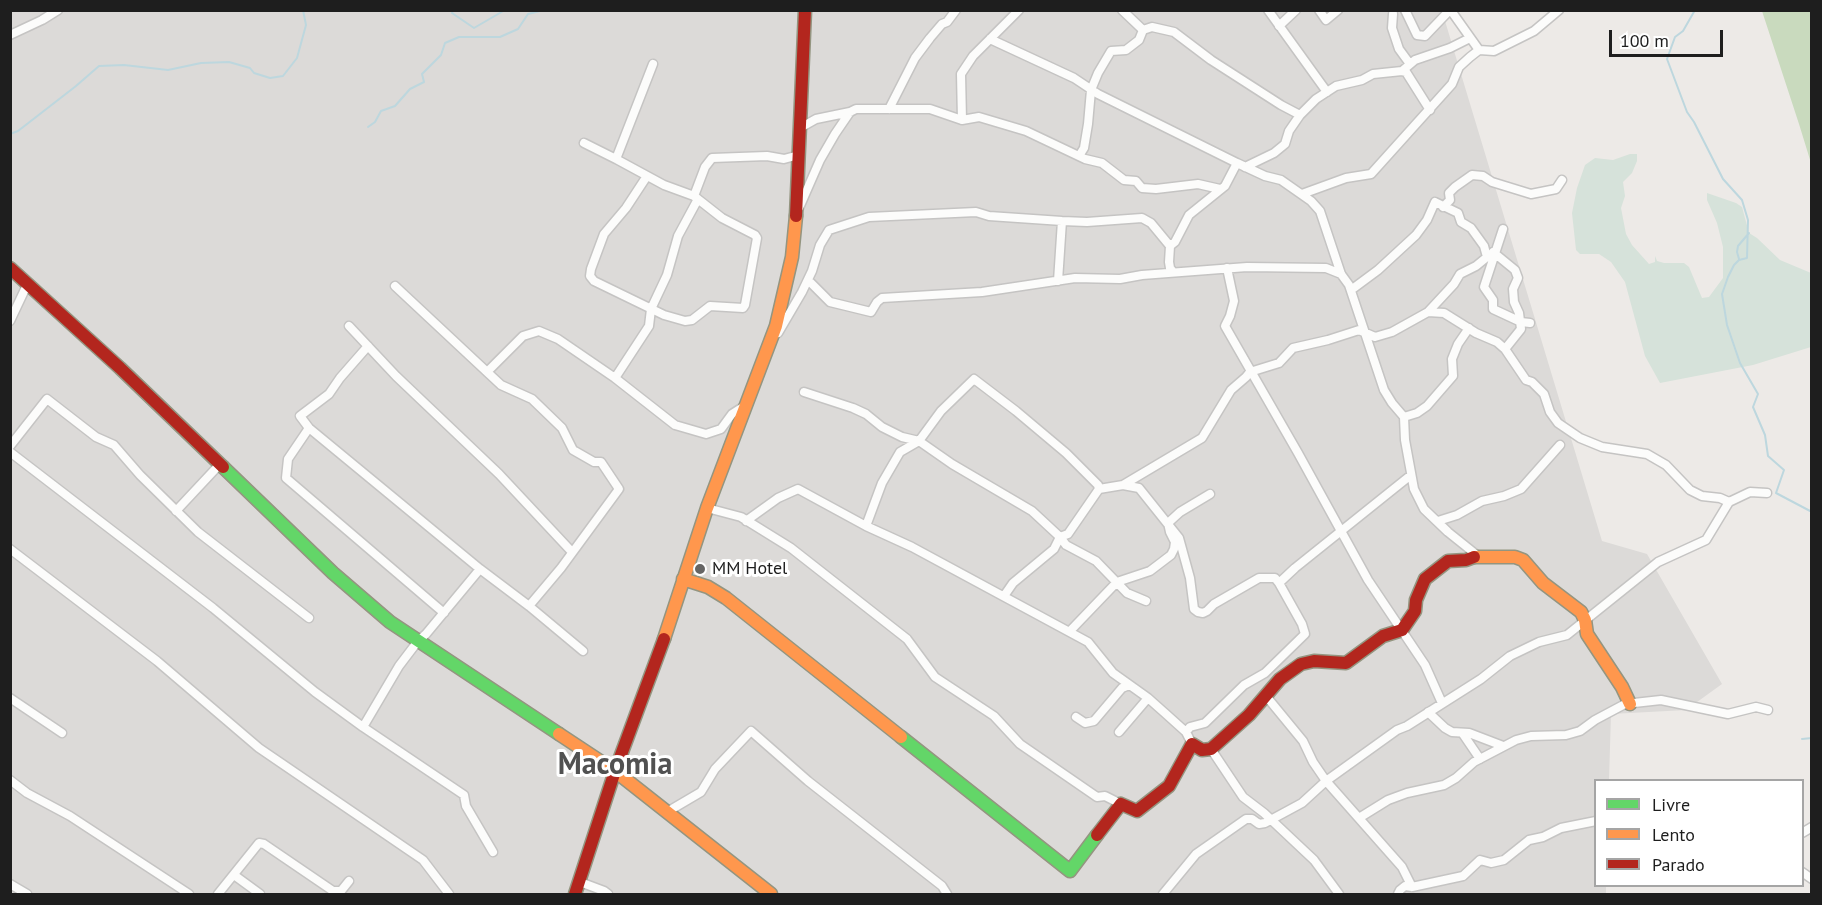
<!DOCTYPE html>
<html>
<head>
<meta charset="utf-8">
<style>
	body { margin:0 }
	#map { position:relative; width:1822px; height:905px; overflow:hidden; background:#edeae7; font-family:"PT Sans",sans-serif }
	canvas { display:block }
	.frame { position:absolute; inset:0; border:12px solid #1e1e1e; pointer-events:none }
	.legend { position:absolute; left:1594px; top:779px; width:210px; height:108px; box-sizing:border-box; background:#fff; border:2px solid #a5a5a5; margin:0; padding:8px 10px; list-style:none; font-size:18px; color:#1e1e1e }
	.legend li { display:flex; align-items:center; gap:12px; height:30px }
	.legend b { width:30px; border:2px solid #a5a5a5 }
	.scale { position:absolute; left:1609px; top:30px; width:114px; height:27px; box-sizing:border-box; border:3px solid #1e1e1e; border-top:0; padding-left:8px; font-size:18px; line-height:21px; white-space:nowrap; color:#1e1e1e; -webkit-text-stroke:4px #fff; paint-order:stroke }
</style>
</head>
<body>
<div id="map">
<canvas width="1822" height="905"></canvas>
<div class="frame"></div>
<ul class="legend">
<li><b style="height:8px;background:#63d668"></b>Livre</li>
<li><b style="height:8px;background:#ff974d"></b>Lento</li>
<li><b style="height:8px;background:#b3261e"></b>Parado</li>
</ul>
<div class="scale">100 m</div>
</div>
<script>
const g = document.querySelector('canvas').getContext('2d');
g.lineJoin = 'round';
function fill(path, color) {
  g.fillStyle = color;
  g.fill(path, 'evenodd');
}
function shape(rows) {
  const path = new Path2D();
  for (const r of rows) {
    path.moveTo(r[0], r[1]);
    for (let i = 2; i < r.length; i += 2) path.lineTo(r[i], r[i + 1]);
  }
  return path;
}
function stroke(path, color, width, dash) {
  g.strokeStyle = color;
  g.lineWidth = width;
  g.lineCap = dash ? 'butt' : 'round';
  g.setLineDash(dash || []);
  g.stroke(path);
}
function label(font, color, halo, rows, align = 'center') {
  g.font = font + ' "PT Sans",sans-serif';
  g.lineWidth = 6;
  g.setLineDash([]);
  g.textBaseline = 'middle';
  g.strokeStyle = halo;
  g.fillStyle = color;
  for (const [text, x, y, turn = 0] of rows) {
    g.save();
    g.translate(x, y);
    g.rotate((+turn || 0) * Math.PI / 180);
    g.textAlign = isNaN(turn) ? turn : align;
    if (halo) g.strokeText(text, 0, 0);
    g.fillText(text, 0, 0);
    g.restore();
  }
}
const residential = shape([
	[10,11,1442,11,1602,541,1647,554,1722,684,1686,710,1611,714,1609,780,1596,780,1596,886,1606,886,1606,894,11,894]
]);
const forest = shape([
	[1762,11,1811,11,1811,163,1799,124]
]);
const wetland = shape([
	[1630,154,1637,154,1637,161,1632,173,1623,182,1625,196,1621,208,1626,234,1632,245,1649,264,1655,262,1655,256,1657,261,1664,263,1684,263,1689,267,1702,298,1709,297,1723,278,1723,247,1717,223,1707,200,1707,193,1736,203,1742,207,1749,233,1757,238,1780,260,1811,273,1811,347,1753,365,1660,383,1645,356,1625,282,1611,262,1599,254,1580,254,1576,250,1572,213,1577,188,1585,165,1595,158,1613,160]
]);
const stream = shape([
	[453,10,452,13,474,28,505,10],
	[551,10,567,10],
	[667,10,672,10],
	[1695,10,1683,31,1675,37,1667,59,1687,112,1694,122,1723,179,1742,200,1748,220,1747,258,1739,260,1734,265,1728,277,1722,294,1727,325,1740,363,1758,394,1753,407,1765,435,1768,456,1784,470,1776,493,1812,512],
	[368,127,375,122,381,111,395,106,410,89,424,82,422,74,441,55,445,43,459,37,500,37,518,29,528,14,544,10],
	[10,134,18,131,76,86,99,66,124,65,168,70,201,63,229,62,250,68,254,73,270,78,283,76,297,58,306,25,303,10],
	[1739,259,1737,252,1738,246,1749,233],
	[1802,739,1812,738]
]);
const street = shape([
	[1268,10,1327,92],
	[1319,10,1326,20,1338,10],
	[1405,10,1417,35,1425,36,1448,12,1452,12,1479,50],
	[1393,14,1392,28,1399,49,1410,64],
	[1279,26,1296,10],
	[1143,30,1152,27,1174,32,1211,60,1281,105,1300,115],
	[10,35,42,20,58,10],
	[990,39,1074,78,1098,94,1237,163,1225,186,1189,215,1175,242,1170,246],
	[1402,71,1415,60,1450,48,1470,38],
	[889,109,915,58,930,38,942,24,947,22,956,10],
	[962,120,961,74,973,56,1019,10],
	[800,128,816,119,850,112],
	[584,143,616,159,664,185,694,196,722,218,755,235,757,238,745,305,743,308,710,306,692,320,685,321,664,315,594,281,590,276,591,269,604,234,626,208,647,176],
	[1079,156,1084,148,1088,124,1091,90,1098,73,1111,51,1126,50,1139,40,1143,30,1122,10],
	[616,159,653,64],
	[1237,163,1265,176,1281,180,1311,201,1320,211,1341,274,1349,285,1384,390,1392,403,1404,417,1405,440,1414,489,1424,509,1448,532,1478,556],
	[1245,167,1274,153,1285,144,1289,131,1300,115,1316,99,1336,86,1362,80,1373,74,1402,71,1406,72,1430,110],
	[1302,194,1346,178,1371,174,1452,84,1459,67,1470,57,1479,50,1494,51,1534,31,1559,10],
	[694,196,705,167,712,158,767,156,784,159,799,155],
	[698,199,678,236,667,275,651,309,649,326,615,378,675,425,706,434,721,429,732,414,746,405],
	[1443,207,1450,200,1449,193,1455,187,1472,175,1483,176,1492,182,1531,194,1556,189,1562,180],
	[799,208,820,160,835,134,850,112,856,109,930,109,962,120,979,117,1026,131,1085,159,1102,163,1124,180,1136,181,1142,188,1156,189,1198,184,1220,189],
	[1503,229,1484,287,1493,300,1493,309,1521,322,1530,323],
	[1493,252,1515,270,1518,278,1513,289,1514,302,1519,313,1521,329,1505,349],
	[1227,268,1234,301,1230,316,1225,326,1298,453,1368,580,1425,665,1442,703],
	[808,280,830,302,871,312,877,302,882,298,982,292,1075,278,1120,279,1142,275,1247,267,1326,268,1341,274],
	[1058,281,1062,221],
	[395,286,501,385,532,399,562,428,573,450,594,462,601,462,619,489,561,568,529,606,583,651],
	[1351,290,1378,270,1416,235,1427,220,1435,202,1458,213,1461,222,1471,228,1484,246,1487,257,1476,266,1460,274,1454,284,1428,312],
	[10,321,27,285],
	[349,326,396,376,499,474,572,552],
	[778,333,802,292,812,271,820,245,829,230,869,217,976,212,989,216,1062,221,1087,222,1142,218,1151,223,1170,246,1169,262,1170,268,1173,272],
	[368,346,340,378,329,394,300,416,309,428,480,569,529,606],
	[487,372,523,336,539,331,558,339,615,378],
	[804,392,853,408,866,414,882,427,902,437,919,441,941,411,974,379,1016,411,1066,453,1098,485,1099,489],
	[1404,417,1417,413,1427,406,1453,376,1452,359,1458,344,1469,328],
	[309,428,288,459,286,478,444,613],
	[10,446,47,399,96,437,114,445,140,475,198,532,309,618],
	[10,452,213,608,315,692,363,727,464,795,466,806,493,852],
	[1123,485,1139,488,1179,538,1190,578,1194,609,1198,612,1203,613,1207,611,1214,604,1259,578,1275,578,1279,583,1302,624,1305,634,1265,673,1244,685,1205,723,1190,727,1186,732],
	[707,508,741,517,791,548,907,639,935,677,994,716,1020,744,1097,797,1105,796,1121,804],
	[176,511,220,464],
	[746,521,778,498,798,489,866,526,912,547,1088,642,1113,673,1148,698,1166,714,1186,732,1192,744],
	[1438,521,1457,515,1482,501,1504,496,1521,489,1560,445],
	[866,526,882,483,900,452,919,441,952,464,1032,511,1060,537,1068,534,1099,489,1123,485,1202,438,1231,390,1246,377,1250,372,1279,363,1293,348,1328,340,1359,330,1375,337,1392,332,1428,312,1444,313,1476,333,1497,342,1505,349,1526,380,1532,382,1544,394,1550,412,1558,423,1580,438,1602,447,1647,454,1666,465,1690,490,1702,496,1720,498,1729,502],
	[1060,537,1066,545,1096,561,1127,593,1146,601],
	[10,549,157,661,259,748,423,860,449,894],
	[1279,583,1295,568,1411,475],
	[1004,596,1013,583,1054,549,1060,537],
	[1070,631,1117,582,1150,571,1171,555,1174,549,1175,542,1170,532,1168,523,1180,512,1210,494],
	[1266,696,1303,741,1313,762,1326,781,1402,867,1412,887],
	[10,698,62,733],
	[1428,712,1445,728,1452,732,1469,733,1503,746],
	[1076,717,1085,723,1094,721,1122,688,1129,685],
	[363,727,399,666,418,641,426,634,480,569],
	[1119,732,1148,698],
	[1463,734,1480,759],
	[1211,749,1243,797,1264,813,1314,860,1339,894],
	[10,780,27,793,70,816,189,894],
	[667,812,701,792,715,769,751,731,808,781,942,886,947,894],
	[1359,818,1388,800,1407,793,1444,785,1456,778,1474,762,1516,740,1531,736,1566,735,1580,731,1595,720,1625,704,1661,700,1728,714,1756,707,1768,710],
	[1802,833,1812,827],
	[1802,872,1812,879],
	[234,875,260,894],
	[580,882,604,891,608,894],
	[10,884,27,894],
	[218,894,259,843,264,844,333,891,341,891,349,881],
	[1163,894,1196,854,1246,819,1252,819,1259,824,1265,823,1302,803,1326,781,1397,730,1407,726,1481,679,1510,656,1539,642,1567,635,1658,562,1706,540,1729,502,1750,492,1767,493],
	[1398,894,1400,890,1405,886,1412,887,1463,876,1480,860,1491,863,1504,860,1529,840,1543,837,1561,828,1596,821]
]);
const fast = shape([
	[223,467,333,573,390,622,559,734],
	[901,737,1070,871,1097,835]
]);
const slow = shape([
	[1474,557,1515,557,1523,560,1543,583,1581,612,1585,620,1587,634,1622,687,1630,704],
	[683,579,708,587,726,598,901,737],
	[664,639,707,508,776,326,792,257,796,216],
	[559,734,615,771,771,894]
]);
const jam = shape([
	[796,216,805,10],
	[10,268,120,368,223,467],
	[1097,835,1121,804,1137,811,1169,786,1192,744,1202,750,1211,749,1249,715,1280,679,1301,664,1314,661,1346,663,1383,636,1402,630,1415,611,1416,600,1425,579,1448,561,1466,560,1474,557],
	[575,894,615,771,664,639]
]);
const markers = [
	[700,569,6,"#666564"]
];
const poiNames = [
	["MM Hotel",712,569]
];
const townNames = [
	["Macomia",615,765]
];
fill(residential, '#dcdad8');
fill(forest, '#c9dabe');
fill(wetland, '#d6e2da');
stroke(stream, '#bdd7de', 2);
stroke(street, '#c5c4c3', 11);
stroke(fast, '#949580', 15);
stroke(slow, '#949580', 15);
stroke(jam, '#949580', 15);
stroke(street, '#fcfcfb', 8);
stroke(fast, '#63d668', 12);
stroke(slow, '#ff974d', 12);
stroke(jam, '#b3261e', 12);
for (const [x, y, r, color] of markers) {
  const dot = new Path2D();
  dot.arc(x, y, r, 0, 2 * Math.PI);
  g.fillStyle = color;
  g.fill(dot);
  stroke(dot, '#fff', 2);
}
label('18px', '#1e1e1e', '#fff', poiNames, 'left');
label('bold 30px', '#515151', '#fff', townNames);
</script>
</body>
</html>
